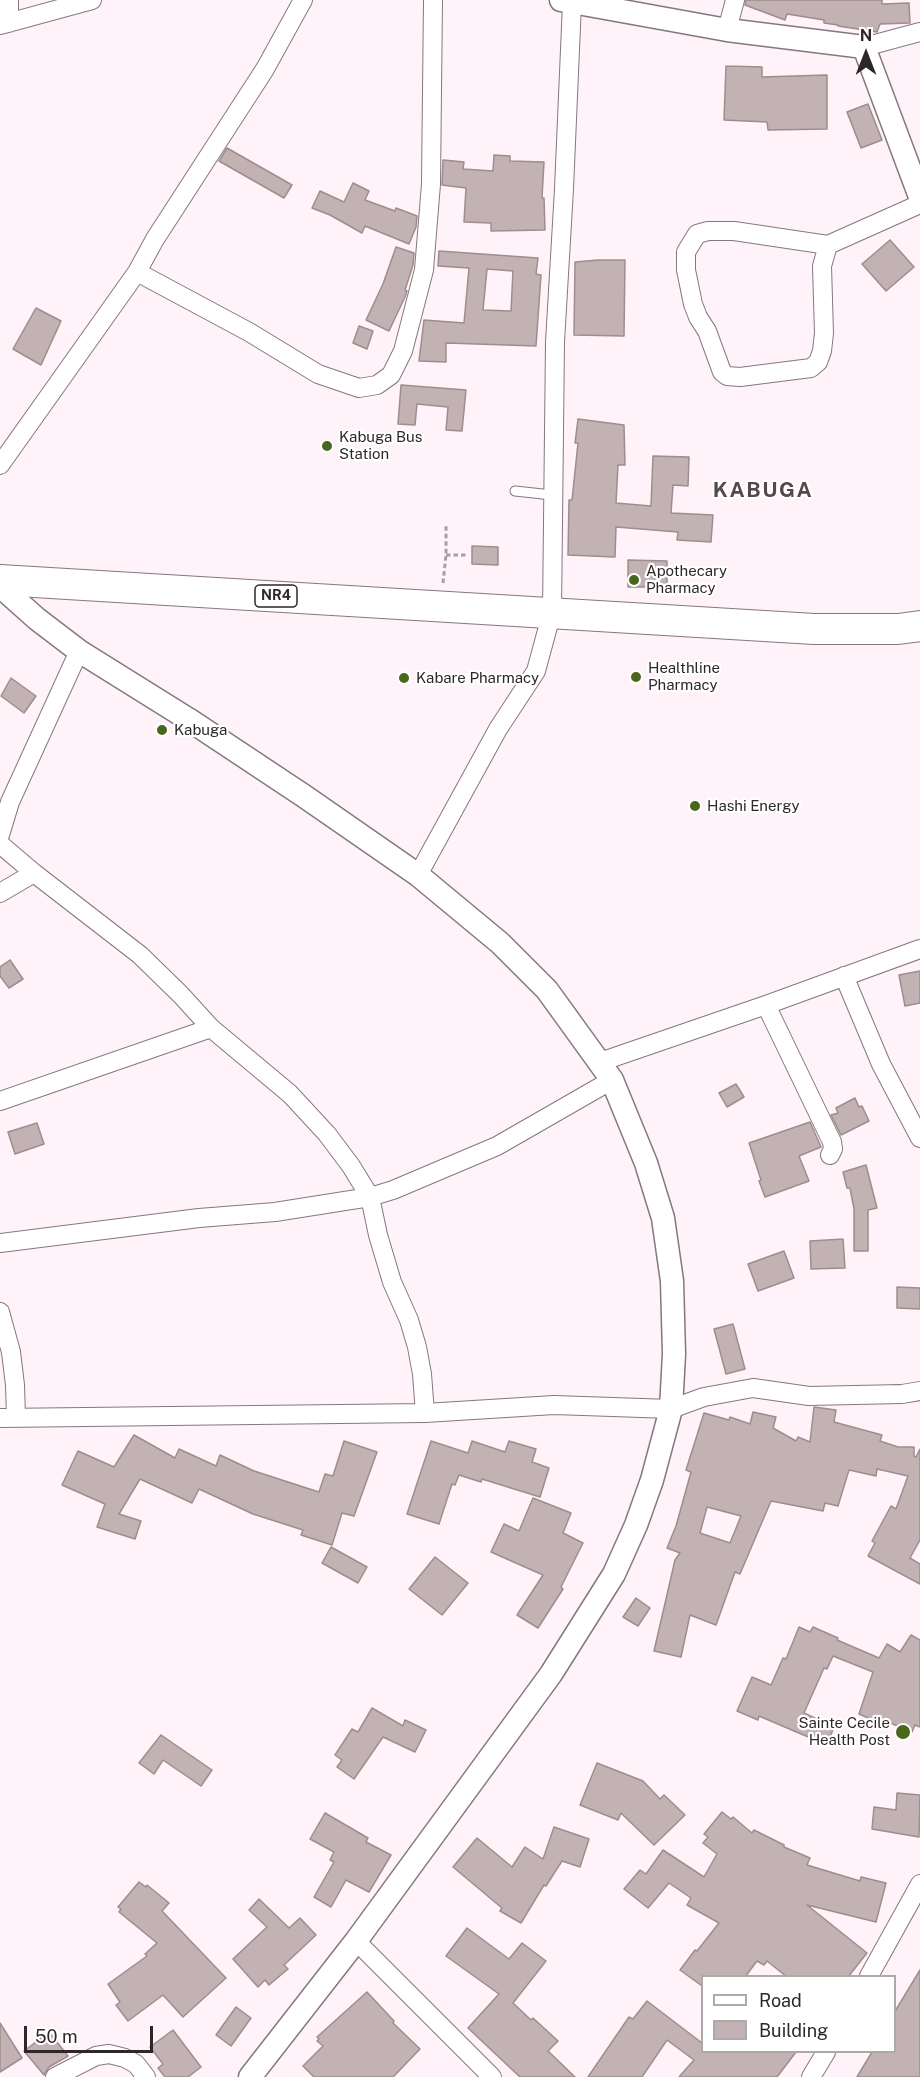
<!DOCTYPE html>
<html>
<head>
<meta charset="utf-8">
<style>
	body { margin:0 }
	#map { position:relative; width:920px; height:2077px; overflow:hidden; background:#fff2f8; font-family:"Public Sans",sans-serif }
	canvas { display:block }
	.legend { position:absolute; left:701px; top:1975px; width:195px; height:78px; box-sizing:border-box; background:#fff; border:2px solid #aba9aa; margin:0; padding:8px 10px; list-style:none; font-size:18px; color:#2d272a }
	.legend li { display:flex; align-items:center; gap:12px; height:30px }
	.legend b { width:30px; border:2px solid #aba9aa }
	.north { position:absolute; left:836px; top:24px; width:60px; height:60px; -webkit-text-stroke:4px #fff; paint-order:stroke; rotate:0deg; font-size:16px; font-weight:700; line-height:24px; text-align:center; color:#2d272a }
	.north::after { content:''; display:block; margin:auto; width:21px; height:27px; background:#2d272a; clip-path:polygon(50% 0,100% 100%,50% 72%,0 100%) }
	.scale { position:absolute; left:24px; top:2026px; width:129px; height:27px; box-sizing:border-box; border:3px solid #2d272a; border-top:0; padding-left:8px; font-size:18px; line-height:21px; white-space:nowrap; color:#2d272a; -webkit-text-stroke:4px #fff; paint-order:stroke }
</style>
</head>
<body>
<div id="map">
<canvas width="920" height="2077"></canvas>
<ul class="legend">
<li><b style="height:8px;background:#fff"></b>Road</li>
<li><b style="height:16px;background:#c3b2b3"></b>Building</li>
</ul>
<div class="north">N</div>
<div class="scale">50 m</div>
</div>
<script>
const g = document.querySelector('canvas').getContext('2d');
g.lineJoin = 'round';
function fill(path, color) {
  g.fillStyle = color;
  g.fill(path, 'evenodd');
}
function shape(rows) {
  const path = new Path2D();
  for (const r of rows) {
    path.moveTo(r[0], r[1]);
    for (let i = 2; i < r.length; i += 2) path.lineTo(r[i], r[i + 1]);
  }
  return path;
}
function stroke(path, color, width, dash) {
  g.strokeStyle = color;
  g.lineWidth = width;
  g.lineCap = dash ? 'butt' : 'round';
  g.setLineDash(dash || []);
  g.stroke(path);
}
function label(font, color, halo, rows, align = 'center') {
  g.font = font + ' "Public Sans",sans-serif';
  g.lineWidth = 4.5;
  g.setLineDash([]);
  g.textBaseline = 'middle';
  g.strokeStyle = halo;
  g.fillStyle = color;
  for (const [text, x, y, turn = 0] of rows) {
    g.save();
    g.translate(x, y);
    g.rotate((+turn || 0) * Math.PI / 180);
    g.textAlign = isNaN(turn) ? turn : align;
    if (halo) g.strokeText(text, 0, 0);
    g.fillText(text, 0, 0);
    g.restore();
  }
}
const building = shape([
	[746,0,882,0,882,4,909,3,910,23,880,24,877,32,838,26,838,25,824,23,824,20,787,14,785,20,745,5,746,0],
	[726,66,762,67,762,77,827,75,827,129,768,130,767,122,724,120,726,66],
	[868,104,882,140,861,148,847,112,868,104],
	[227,148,292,185,284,198,219,161,227,148],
	[494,155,510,156,510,161,544,162,542,198,544,198,545,230,491,231,491,223,464,222,466,188,442,185,443,160,464,162,463,169,493,171,494,155],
	[353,183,369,191,365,200,395,211,396,208,417,216,416,227,409,244,365,226,362,233,330,215,312,208,320,191,344,202,353,183],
	[890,240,914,267,886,291,862,264,890,240],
	[396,247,414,253,413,265,405,290,407,291,405,297,389,331,366,320,383,284,396,247],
	[439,251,538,258,536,274,541,275,536,346,446,343,446,362,419,361,424,320,464,323,469,268,438,266,439,251],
	[487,269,513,271,511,311,483,310,487,269],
	[598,260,625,260,624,336,574,335,575,262,598,260],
	[36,308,61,321,41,365,13,349,36,308],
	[359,326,373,331,367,349,353,343,359,326],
	[401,385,466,390,462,431,446,430,448,407,417,404,415,425,398,424,401,385],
	[578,419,624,425,625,465,618,465,616,503,651,506,653,456,689,457,688,486,673,485,671,513,713,515,711,542,677,540,678,532,616,527,615,557,568,555,569,500,572,500,578,443,575,443,578,419],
	[472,546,498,547,498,565,472,564,472,546],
	[628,560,667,561,667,587,628,587,628,560],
	[11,678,36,696,24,713,1,696,11,678],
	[10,960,23,979,9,988,0,976,0,967,10,960],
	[920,971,920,1003,905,1006,899,975,920,971],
	[736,1084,744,1097,727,1107,719,1093,736,1084],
	[855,1098,859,1107,862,1106,869,1121,841,1135,831,1115,838,1113,836,1108,855,1098],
	[810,1122,821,1147,799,1156,809,1181,765,1197,759,1181,761,1180,749,1143,810,1122],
	[37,1123,44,1144,15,1154,8,1132,37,1123],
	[866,1165,877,1208,868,1210,868,1251,854,1251,854,1209,850,1188,847,1188,843,1172,866,1165],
	[843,1239,845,1268,811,1269,810,1241,843,1239],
	[784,1251,794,1278,758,1291,748,1264,784,1251],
	[897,1287,920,1288,920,1309,897,1308,897,1287],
	[733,1324,745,1369,726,1374,714,1329,733,1324],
	[814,1407,836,1410,834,1422,882,1435,880,1441,898,1447,914,1447,914,1456,916,1457,920,1449,920,1540,910,1558,920,1564,920,1584,868,1556,875,1543,872,1541,891,1506,896,1509,908,1476,877,1469,876,1476,849,1470,838,1506,825,1503,823,1511,771,1501,740,1574,735,1572,716,1625,690,1615,681,1657,654,1651,675,1560,680,1553,667,1548,676,1526,691,1472,686,1470,704,1413,729,1420,730,1417,750,1424,753,1412,776,1417,773,1428,796,1441,798,1437,810,1442,814,1407],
	[707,1507,741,1516,730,1543,700,1533,707,1507],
	[134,1435,175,1458,179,1449,216,1466,220,1455,254,1471,319,1492,325,1474,333,1476,344,1441,377,1452,354,1516,342,1513,332,1545,301,1535,303,1530,253,1514,199,1489,192,1503,140,1479,119,1514,141,1521,135,1539,97,1527,105,1504,62,1485,78,1451,114,1467,134,1435],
	[431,1441,468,1453,472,1441,505,1452,509,1441,536,1449,532,1462,549,1468,540,1497,482,1479,481,1482,459,1475,455,1485,452,1484,439,1524,407,1514,431,1441],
	[533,1498,571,1513,563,1533,583,1543,561,1587,563,1589,538,1628,517,1615,543,1575,491,1552,504,1524,519,1531,533,1498],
	[331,1547,367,1567,358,1583,322,1563,331,1547],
	[435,1557,468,1583,442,1615,409,1589,435,1557],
	[636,1598,650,1608,638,1626,623,1617,636,1598],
	[799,1627,810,1632,813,1627,838,1638,837,1640,879,1658,887,1644,900,1652,911,1635,920,1640,920,1727,915,1725,912,1732,888,1722,887,1726,859,1714,873,1672,833,1656,827,1669,824,1668,804,1713,834,1727,827,1745,759,1716,758,1720,737,1711,752,1677,771,1685,783,1658,786,1659,799,1627],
	[372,1708,403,1726,405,1720,426,1730,415,1752,383,1737,354,1779,337,1767,342,1760,335,1755,352,1729,358,1732,372,1708],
	[161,1735,212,1770,201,1786,163,1760,154,1774,139,1763,161,1735],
	[597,1763,643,1781,660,1799,664,1795,685,1815,654,1845,621,1813,618,1820,580,1805,597,1763],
	[897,1793,920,1795,919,1837,872,1829,874,1807,896,1810,897,1793],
	[722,1812,731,1819,733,1817,752,1833,754,1830,784,1845,784,1847,810,1858,807,1865,860,1881,861,1877,886,1883,876,1922,807,1905,867,1953,848,1977,787,1977,767,1961,764,1965,757,1961,745,1977,702,1977,702,1986,680,1970,695,1950,697,1951,719,1923,687,1905,691,1898,669,1883,648,1908,624,1889,640,1870,646,1874,663,1850,704,1877,717,1854,703,1843,708,1837,704,1834,722,1812],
	[325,1813,368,1838,366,1842,391,1855,369,1892,346,1880,331,1907,314,1897,334,1862,330,1860,334,1852,310,1839,325,1813],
	[554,1827,589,1839,580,1867,562,1861,546,1886,544,1885,521,1923,500,1911,502,1908,453,1867,477,1838,512,1867,525,1847,543,1859,554,1827],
	[139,1882,146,1887,147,1885,169,1903,162,1911,226,1978,183,2017,163,1995,128,2021,116,2005,120,2002,108,1984,147,1956,145,1954,157,1943,119,1912,121,1909,118,1907,139,1882],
	[259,1899,289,1928,300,1918,316,1935,284,1965,288,1969,269,1985,265,1980,258,1987,233,1959,267,1927,249,1910,259,1899],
	[467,1928,509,1959,522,1943,546,1961,513,2003,531,2020,533,2018,558,2041,548,2051,575,2077,520,2077,468,2028,499,1994,446,1956,467,1928],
	[920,1970,920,2077,857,2077,872,2052,894,2052,894,2013,920,1970],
	[367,1992,394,2021,393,2023,420,2049,393,2077,314,2077,303,2066,323,2046,317,2041,319,2039,317,2037,367,1992],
	[647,2001,702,2043,702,2052,796,2052,777,2077,679,2077,694,2060,667,2040,642,2077,588,2077,629,2017,633,2019,647,2001],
	[236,2007,251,2018,231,2046,216,2035,236,2007],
	[0,2023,22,2058,0,2072,0,2023],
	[173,2030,201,2067,188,2077,165,2077,158,2068,163,2064,150,2047,173,2030],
	[49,2032,68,2056,49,2067,44,2075,24,2051,49,2032]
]);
const path = shape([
	[446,555,468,555],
	[443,583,446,555,446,525]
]);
const service = shape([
	[515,491,552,495]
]);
const minor = shape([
	[9,0,9,23],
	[0,25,92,0],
	[727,30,735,0],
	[864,47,920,32],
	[828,245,822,266,824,333,822,351,818,362,811,368,740,377,727,376,722,372,707,331,698,317,693,304,686,270,686,252,697,234,708,231,734,231,828,245,920,204],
	[137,272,249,332,318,374,359,388,377,385,391,375,403,351,424,270,431,184,433,0],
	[0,465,137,272,155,239,265,69,303,0],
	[0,835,10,802,79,651],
	[0,844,34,873],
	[418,875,498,729,536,671,552,612,555,342,564,189,572,3],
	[0,893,34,873,140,955,181,995,211,1028,290,1094,327,1134,351,1166,370,1197,378,1235,392,1282,409,1320,417,1347,422,1374,425,1413],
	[844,976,881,1064,920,1138],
	[766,1005,832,1142,833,1149,830,1155],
	[600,1062,766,1005,920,949],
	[0,1101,211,1028],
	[0,1243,199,1218,275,1212,370,1197,393,1190,497,1146,612,1080],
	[0,1312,11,1352,15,1385,16,1417],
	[0,1418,425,1413,554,1405,671,1409,704,1397,753,1388,809,1396,902,1394,920,1391],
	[356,1941,492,2077],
	[869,1976,920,1884],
	[55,2077,96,2056,109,2054,125,2058,136,2064,146,2077],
	[811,2077,826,2052]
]);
const tertiary = shape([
	[561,0,727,30,864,47,920,197],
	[0,586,37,619,79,651,188,719,304,796,418,875,500,943,547,990,612,1080,646,1163,663,1218,672,1281,674,1354,671,1409,652,1480,636,1525,614,1574,551,1674,356,1941,250,2077]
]);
const trunk = shape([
	[0,580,814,629,898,629,920,626]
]);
const markers = [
	[327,446,6,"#49671c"],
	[634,580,6,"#49671c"],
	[636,677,6,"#49671c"],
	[404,678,6,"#49671c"],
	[162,730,6,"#49671c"],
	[695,806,6,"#49671c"],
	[903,1732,8,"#49671c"]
];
const shields = [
	[276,596,42]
];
const shieldNames = [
	["NR4",276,596]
];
const poiNames = [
	["Kabuga Bus",339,437],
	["Station",339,454],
	["Apothecary",646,571],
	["Pharmacy",646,588],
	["Healthline",648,668],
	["Pharmacy",648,685],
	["Kabare Pharmacy",416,678],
	["Kabuga",174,730],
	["Hashi Energy",707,806],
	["Sainte Cecile",890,1723,"right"],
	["Health Post",890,1740,"right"]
];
const districtNames = [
	["KABUGA",763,491]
];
fill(building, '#c3b2b3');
stroke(building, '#9d8d8d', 1.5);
stroke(service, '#85777e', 11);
stroke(minor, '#85777e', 20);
stroke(tertiary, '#85777e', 25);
stroke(trunk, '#85777e', 32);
stroke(path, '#a89ea3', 3, [4.5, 3]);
stroke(service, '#fff', 9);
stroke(minor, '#fff', 18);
stroke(tertiary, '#fff', 22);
stroke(trunk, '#fff', 30);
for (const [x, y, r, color] of markers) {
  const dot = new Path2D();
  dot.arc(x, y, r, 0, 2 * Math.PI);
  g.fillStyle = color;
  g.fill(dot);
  stroke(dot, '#fff', 2);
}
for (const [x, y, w] of shields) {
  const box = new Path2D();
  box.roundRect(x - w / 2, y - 11, w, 22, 4.5);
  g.fillStyle = '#fff';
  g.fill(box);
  stroke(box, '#2d272a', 1.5);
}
label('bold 14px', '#2d272a', null, shieldNames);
label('15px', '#2d272a', '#fff', poiNames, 'left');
g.letterSpacing = '1.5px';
label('bold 21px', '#55484f', '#fff', districtNames);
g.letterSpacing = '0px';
</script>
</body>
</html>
